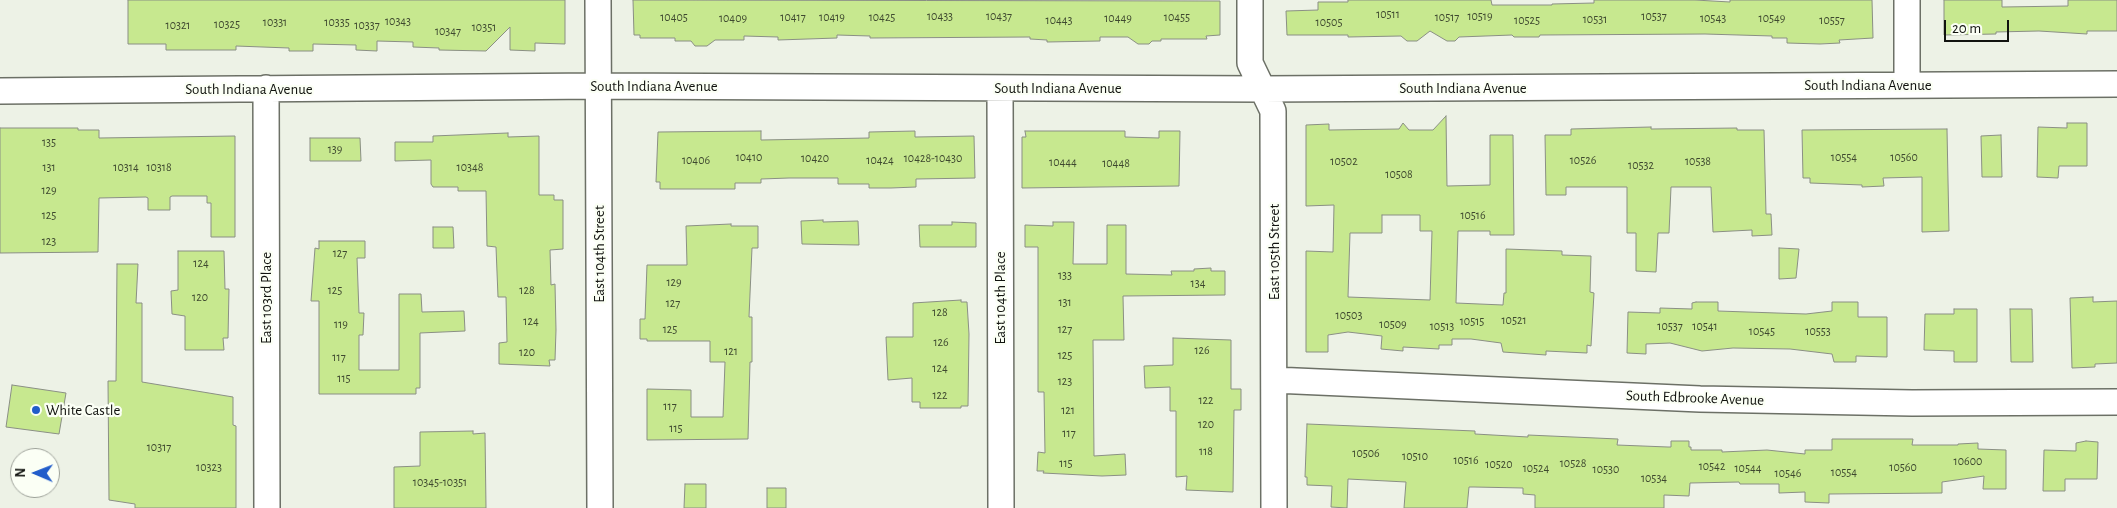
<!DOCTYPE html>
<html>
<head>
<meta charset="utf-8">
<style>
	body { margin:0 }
	#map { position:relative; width:2117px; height:508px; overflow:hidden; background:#edf2e6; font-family:"Alegreya Sans",sans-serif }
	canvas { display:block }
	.north { position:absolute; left:10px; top:448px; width:50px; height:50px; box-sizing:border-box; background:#fbfff5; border:1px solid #9da199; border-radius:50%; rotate:271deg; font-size:14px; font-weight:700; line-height:20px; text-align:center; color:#11130f }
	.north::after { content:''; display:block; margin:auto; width:18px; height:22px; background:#225dca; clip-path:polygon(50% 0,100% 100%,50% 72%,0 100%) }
	.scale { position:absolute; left:1944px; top:20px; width:65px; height:22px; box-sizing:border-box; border:2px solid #11130f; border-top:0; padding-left:6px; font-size:15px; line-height:18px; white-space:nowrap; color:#11130f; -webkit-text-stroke:4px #fbfff5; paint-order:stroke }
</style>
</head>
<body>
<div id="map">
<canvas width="2117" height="508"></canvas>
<div class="north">N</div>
<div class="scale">20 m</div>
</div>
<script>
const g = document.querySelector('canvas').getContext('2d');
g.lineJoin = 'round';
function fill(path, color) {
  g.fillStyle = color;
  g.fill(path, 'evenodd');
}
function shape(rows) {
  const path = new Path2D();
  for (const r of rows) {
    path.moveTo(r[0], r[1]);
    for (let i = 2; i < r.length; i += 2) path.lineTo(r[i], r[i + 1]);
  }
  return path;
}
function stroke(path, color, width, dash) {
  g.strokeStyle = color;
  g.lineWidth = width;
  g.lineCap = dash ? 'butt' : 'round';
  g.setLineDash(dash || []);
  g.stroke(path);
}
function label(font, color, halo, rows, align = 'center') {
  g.font = font + ' "Alegreya Sans",sans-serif';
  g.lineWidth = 4.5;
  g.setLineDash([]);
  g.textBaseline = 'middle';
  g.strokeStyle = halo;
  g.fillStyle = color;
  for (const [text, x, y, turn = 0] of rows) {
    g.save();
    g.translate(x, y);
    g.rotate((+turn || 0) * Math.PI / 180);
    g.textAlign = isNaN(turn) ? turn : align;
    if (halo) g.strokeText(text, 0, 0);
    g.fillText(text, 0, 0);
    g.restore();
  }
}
const building = shape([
	[128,0,565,0,565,44,535,43,535,51,510,50,510,27,486,51,439,50,439,48,413,47,413,42,377,41,377,51,356,50,356,45,313,44,313,51,289,51,289,48,236,46,236,50,166,50,166,44,128,44,128,0],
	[633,0,1220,1,1220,35,1206,36,1207,39,1161,39,1161,41,1152,41,1149,44,1138,44,1128,37,1100,37,1100,41,1047,42,1047,40,1030,39,1030,37,870,38,870,36,837,35,837,38,778,40,778,37,744,36,744,40,715,40,707,46,695,46,691,41,675,41,675,38,640,38,640,35,634,35,633,0],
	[1348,0,1491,0,1492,5,1552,5,1552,4,1594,3,1594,0,1695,0,1730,2,1730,0,1872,0,1873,38,1839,40,1840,43,1820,44,1787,43,1787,38,1772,38,1772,36,1705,34,1540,35,1539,37,1514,37,1512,35,1459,37,1455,41,1447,41,1430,31,1417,41,1407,41,1401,36,1348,37,1348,35,1287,35,1286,11,1318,10,1318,2,1348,2,1348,0],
	[1944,0,2002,0,2002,7,2068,6,2068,0,2117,0,2117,31,2087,31,2087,34,2039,31,1996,32,1996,34,1944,35,1944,0],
	[1446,116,1447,186,1490,185,1490,135,1513,135,1514,235,1490,235,1490,231,1458,231,1456,303,1503,305,1504,293,1506,293,1506,249,1562,251,1562,255,1591,256,1590,292,1594,293,1591,346,1587,345,1587,353,1546,351,1546,355,1503,352,1501,343,1471,339,1452,339,1452,345,1439,345,1439,349,1403,347,1403,351,1381,349,1382,336,1348,332,1328,335,1328,352,1306,352,1306,251,1333,252,1334,205,1306,206,1306,125,1329,124,1329,130,1399,129,1403,123,1409,130,1433,130,1446,116],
	[1382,215,1420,215,1420,231,1432,231,1430,300,1348,297,1350,233,1382,233,1382,215],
	[2067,123,2087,123,2087,166,2059,166,2058,178,2037,177,2038,127,2067,128,2067,123],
	[1651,127,1651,129,1737,128,1737,130,1764,130,1766,214,1771,214,1772,235,1752,236,1752,230,1713,232,1711,187,1671,187,1669,233,1658,233,1656,272,1636,271,1636,233,1627,233,1627,187,1566,187,1566,195,1546,195,1545,135,1571,135,1571,129,1651,127],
	[0,128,78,128,78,130,99,130,99,138,235,136,235,237,211,237,211,203,207,203,207,196,172,196,170,197,170,210,148,210,148,198,146,197,99,198,98,252,0,253,0,128],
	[1947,129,1949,231,1922,232,1922,177,1883,178,1884,186,1862,187,1862,185,1810,183,1810,178,1803,178,1802,130,1947,129],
	[761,131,761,140,869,138,869,132,915,131,915,137,974,136,975,178,916,179,916,187,891,188,869,188,869,184,838,184,838,178,789,178,761,179,761,183,735,183,735,189,660,189,660,182,656,182,658,132,761,131],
	[1025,131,1125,131,1125,137,1159,138,1159,131,1180,131,1179,186,1022,188,1022,137,1026,137,1025,131],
	[508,133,508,137,539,136,539,195,554,195,554,200,563,200,563,249,550,250,551,285,555,284,556,330,555,360,549,360,550,366,499,364,499,343,507,342,506,297,498,297,496,247,487,246,486,191,458,191,458,187,433,187,431,184,431,160,395,161,395,142,433,142,433,136,508,133],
	[2001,135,2002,177,1982,177,1981,136,2001,135],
	[310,138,360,138,361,161,310,161,310,138],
	[823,220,823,222,858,221,859,245,802,244,801,221,823,220],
	[952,222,976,223,976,247,920,247,919,225,952,225,952,222],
	[1053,222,1074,222,1073,264,1107,264,1107,225,1126,225,1126,274,1172,275,1171,271,1194,271,1194,269,1211,268,1211,271,1225,271,1225,295,1123,296,1124,340,1093,340,1094,456,1125,454,1126,475,1102,476,1043,473,1044,471,1037,471,1038,452,1045,453,1044,392,1038,392,1038,247,1025,247,1025,225,1053,226,1053,222],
	[731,224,731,226,758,226,758,248,752,248,749,317,752,317,752,362,750,362,748,439,647,440,647,389,691,390,691,417,723,417,725,362,710,362,710,341,647,341,647,339,640,339,640,319,645,319,647,265,687,265,686,226,731,224],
	[433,227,453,227,454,248,433,248,433,227],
	[319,241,365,241,365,258,357,258,359,313,364,313,363,335,359,335,359,370,399,370,399,294,421,294,422,312,464,311,465,331,420,333,420,388,416,388,416,394,319,394,319,301,311,301,315,248,319,249,319,241],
	[1779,248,1799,249,1796,278,1779,279,1779,248],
	[178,251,224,251,225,289,229,289,228,338,223,338,224,350,185,350,185,316,172,314,171,291,178,290,178,251],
	[117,264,138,264,136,303,142,303,142,382,233,397,233,425,236,426,236,508,135,508,135,504,109,500,108,381,116,381,117,264],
	[2093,297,2093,302,2117,301,2117,363,2095,364,2095,367,2072,368,2070,298,2093,297],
	[961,300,961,302,967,302,969,334,968,406,961,406,961,408,920,408,920,402,912,402,912,378,888,380,886,337,913,337,913,303,961,300],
	[1696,302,1718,302,1718,311,1806,314,1832,311,1832,302,1858,302,1858,317,1887,317,1887,357,1856,356,1856,362,1834,362,1832,354,1790,349,1733,348,1702,351,1670,343,1646,344,1646,354,1627,353,1628,312,1660,313,1660,308,1692,309,1692,303,1696,302],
	[1954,309,1977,309,1977,362,1954,362,1954,351,1924,350,1925,314,1954,314,1954,309],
	[2010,309,2032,309,2033,362,2011,362,2010,309],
	[1173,338,1231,340,1231,389,1241,389,1241,410,1234,410,1233,492,1186,490,1187,476,1176,477,1176,411,1170,411,1170,387,1145,388,1144,366,1173,365,1173,338],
	[12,385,66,393,59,434,6,427,12,385],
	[1307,424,1475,431,1475,434,1528,437,1528,435,1618,439,1617,445,1668,447,1671,447,1671,441,1689,441,1689,447,1691,447,1691,450,1722,450,1722,452,1767,450,1805,454,1805,450,1832,450,1832,439,1913,439,1912,445,1958,445,1958,444,1978,443,1978,449,2006,450,2006,489,1983,489,1984,476,1942,482,1942,493,1829,494,1829,503,1805,502,1805,492,1779,493,1779,484,1740,484,1739,482,1690,483,1689,496,1664,495,1664,508,1535,508,1535,495,1523,494,1523,488,1474,487,1469,487,1467,508,1404,508,1406,482,1348,479,1347,508,1331,507,1332,486,1307,485,1307,477,1305,477,1307,424],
	[473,431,473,434,485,433,486,508,394,508,394,467,420,466,420,432,473,431],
	[2086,441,2098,442,2097,479,2065,479,2065,491,2043,491,2044,450,2076,451,2076,443,2086,441],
	[685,484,706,484,706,508,684,508,685,484],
	[767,488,786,488,786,508,767,508,767,488]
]);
const minor = shape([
	[598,0,600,508],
	[1250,0,1250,63,1273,111,1274,508],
	[1907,85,1907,0],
	[266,88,267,508],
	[1000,88,1001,508],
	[0,91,598,86,1263,89,2117,84],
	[1274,380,1700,399,1912,403,2117,402]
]);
const markers = [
	[36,410,5,"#225dca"]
];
const numberNames = [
	["10511",1388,14],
	["10433",940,16],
	["10437",999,16],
	["10519",1480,16],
	["10537",1654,16],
	["10405",674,17],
	["10417",793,17],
	["10419",832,17],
	["10425",882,17],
	["10455",1177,17],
	["10517",1447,17],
	["10409",733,18],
	["10449",1118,18],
	["10543",1713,18],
	["10549",1772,18],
	["10531",1595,19],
	["10443",1059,20],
	["10525",1527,20],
	["10557",1832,20],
	["10343",398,21],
	["10331",275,22],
	["10335",337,22],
	["10505",1329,22],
	["10325",227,24],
	["10321",178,25],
	["10337",367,25],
	["10351",484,27],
	["10347",448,31],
	["135",49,142],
	["139",335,149],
	["10410",749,157],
	["10554",1844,157],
	["10560",1904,157],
	["10420",815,158],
	["10428-10430",933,158],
	["10406",696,160],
	["10424",880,160],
	["10526",1583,160],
	["10502",1344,161],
	["10538",1698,161],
	["10444",1063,162],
	["10448",1116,163],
	["10532",1641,165],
	["131",49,167],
	["10314",126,167],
	["10318",159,167],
	["10348",470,167],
	["10508",1399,174],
	["129",49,190],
	["125",49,215],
	["10516",1473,215],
	["123",49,241],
	["127",340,253],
	["124",201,263],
	["133",1065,275],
	["129",674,282],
	["134",1198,283],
	["125",335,290],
	["128",527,290],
	["120",200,297],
	["131",1065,302],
	["127",673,303],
	["128",940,312],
	["10503",1349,315],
	["10521",1514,320],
	["124",531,321],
	["10515",1472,321],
	["119",341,324],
	["10509",1393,324],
	["10513",1442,326],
	["10537",1670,326],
	["10541",1705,326],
	["125",670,329],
	["127",1065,329],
	["10545",1762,331],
	["10553",1818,331],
	["126",941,342],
	["126",1202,350],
	["121",731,351],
	["120",527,352],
	["125",1065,355],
	["117",339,357],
	["124",940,368],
	["115",344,378],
	["123",1065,381],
	["122",940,395],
	["122",1206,400],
	["117",670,406],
	["121",1068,410],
	["120",1206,424],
	["115",676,428],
	["117",1069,433],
	["10317",159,447],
	["118",1206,451],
	["10506",1366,453],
	["10510",1415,456],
	["10516",1466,460],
	["10600",1968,461],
	["115",1066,463],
	["10528",1573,463],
	["10520",1499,464],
	["10542",1712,466],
	["10323",209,467],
	["10560",1903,467],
	["10524",1536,468],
	["10544",1748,468],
	["10530",1606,469],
	["10554",1844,472],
	["10546",1788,473],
	["10534",1654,478],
	["10345-10351",440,482]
];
const streetNames = [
	["South Indiana Avenue",1868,85],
	["South Indiana Avenue",654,86],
	["South Indiana Avenue",1058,88],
	["South Indiana Avenue",1463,88],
	["South Indiana Avenue",249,89],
	["East 105th Street",1274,252,-90],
	["East 104th Street",599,254,-90],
	["East 103rd Place",266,298,-90],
	["East 104th Place",1000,298,-90],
	["South Edbrooke Avenue",1695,398,2]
];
const poiNames = [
	["White Castle",46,410]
];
fill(building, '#c7e88f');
stroke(building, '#8a8f84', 1);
stroke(minor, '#6c7066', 28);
stroke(minor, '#fff', 25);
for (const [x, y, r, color] of markers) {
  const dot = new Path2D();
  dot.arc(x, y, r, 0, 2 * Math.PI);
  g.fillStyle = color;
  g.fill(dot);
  stroke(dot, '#fbfff5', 2);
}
label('12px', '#3e482f', null, numberNames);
label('15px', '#11130f', '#fbfff5', streetNames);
label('15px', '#11130f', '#fbfff5', poiNames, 'left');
</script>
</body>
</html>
